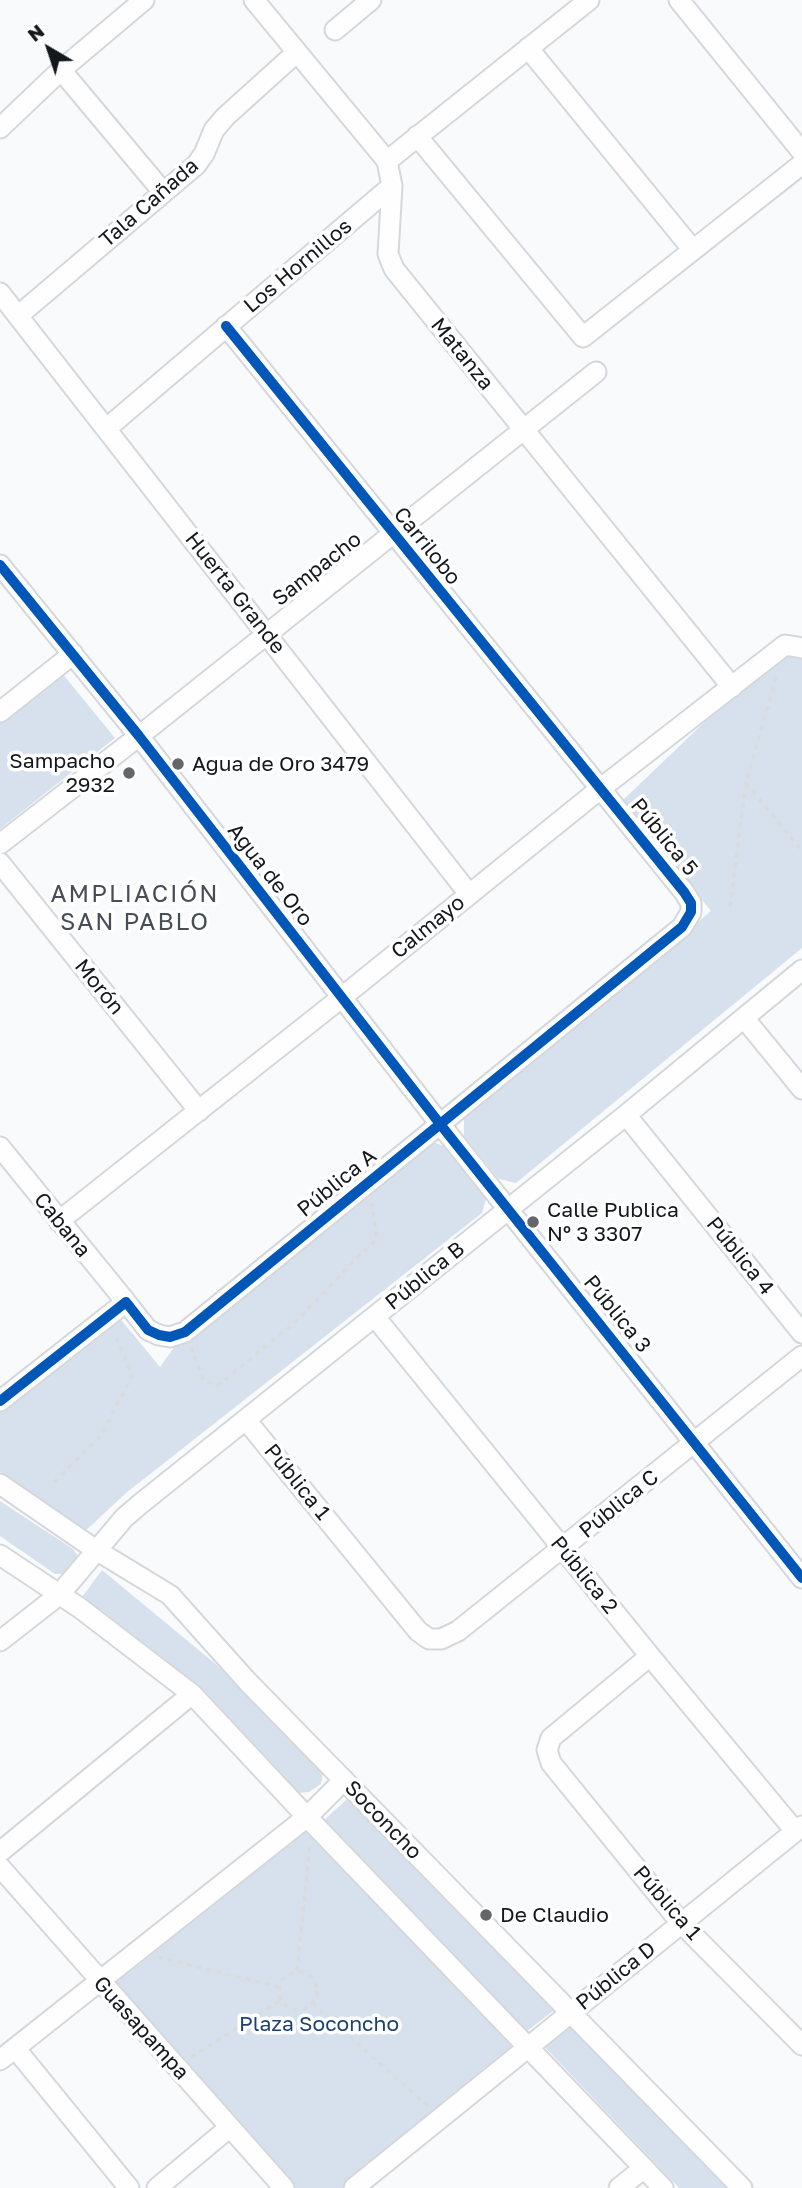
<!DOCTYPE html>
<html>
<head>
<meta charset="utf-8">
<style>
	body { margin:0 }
	#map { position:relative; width:802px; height:2188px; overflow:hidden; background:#f9fafc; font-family:"Golos Text",sans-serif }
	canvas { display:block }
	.north { position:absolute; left:14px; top:14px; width:70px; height:70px; -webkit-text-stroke:5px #fff; paint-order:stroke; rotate:321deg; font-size:19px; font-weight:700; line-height:28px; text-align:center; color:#14171b }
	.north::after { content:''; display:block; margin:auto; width:24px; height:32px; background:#14171b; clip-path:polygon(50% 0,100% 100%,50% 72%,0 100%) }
</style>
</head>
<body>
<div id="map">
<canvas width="802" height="2188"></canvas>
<div class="north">N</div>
</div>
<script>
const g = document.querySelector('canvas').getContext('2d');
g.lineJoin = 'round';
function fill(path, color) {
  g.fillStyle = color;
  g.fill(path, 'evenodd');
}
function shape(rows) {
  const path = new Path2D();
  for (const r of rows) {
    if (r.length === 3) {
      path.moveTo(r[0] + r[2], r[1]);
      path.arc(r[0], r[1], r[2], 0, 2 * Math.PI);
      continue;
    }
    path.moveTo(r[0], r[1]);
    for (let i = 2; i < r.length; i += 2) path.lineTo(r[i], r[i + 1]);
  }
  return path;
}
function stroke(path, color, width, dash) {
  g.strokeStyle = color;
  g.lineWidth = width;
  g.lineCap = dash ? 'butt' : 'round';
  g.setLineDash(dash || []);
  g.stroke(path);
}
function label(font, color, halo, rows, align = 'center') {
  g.font = font + ' "Golos Text",sans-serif';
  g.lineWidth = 7;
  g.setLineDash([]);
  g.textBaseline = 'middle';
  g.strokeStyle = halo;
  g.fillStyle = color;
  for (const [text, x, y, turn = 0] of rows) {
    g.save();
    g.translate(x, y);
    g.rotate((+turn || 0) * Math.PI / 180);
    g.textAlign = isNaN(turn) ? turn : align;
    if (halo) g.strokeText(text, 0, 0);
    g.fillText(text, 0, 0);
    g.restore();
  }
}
const green = shape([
	[785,645,802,659,802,948,516,1183,499,1179,464,1136,464,1117,711,911,622,801],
	[57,667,115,738,0,829,0,713],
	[431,1141,443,1146,486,1199,482,1213,126,1493,82,1534,0,1472,0,1412,118,1316,160,1367,185,1332],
	[0,1501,73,1549,77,1555,72,1568,62,1574,55,1574,0,1536],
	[102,1570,236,1681,323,1772,321,1784,309,1792,298,1793,194,1682,88,1605,82,1597],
	[347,1799,561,2005,527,2031,323,1821],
	[307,1817,528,2048,354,2188,284,2188,100,1981],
	[566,2014,739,2188,679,2188,537,2039]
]);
const path = shape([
	[746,783,802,851],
	[730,907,746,783,777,674],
	[191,1347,203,1380,217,1386,292,1325,377,1238,372,1203],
	[54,1482,100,1437,132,1376,114,1332],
	[158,1957,278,1987],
	[297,1971,310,1844],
	[298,1991,19],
	[312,2003,429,2107],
	[191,2057,281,2000]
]);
const minor = shape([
	[254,0,387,161,392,186,388,254,394,269,732,687],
	[679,0,802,152],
	[335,30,371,0],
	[528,48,693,250],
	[61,70,163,192],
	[0,128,61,70,144,0],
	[417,136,583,337,802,164],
	[387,161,589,0],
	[0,293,469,894],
	[19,315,196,165,204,154,214,130,225,117,297,52],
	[107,428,392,186],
	[0,565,139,736,440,1124,802,1578],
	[0,712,73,654],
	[0,844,139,736,596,372],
	[0,863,199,1111],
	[744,1018,802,1089],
	[626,1115,802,1333],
	[0,1147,126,1302],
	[59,1221,341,998,600,789,785,645,802,648],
	[375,1317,650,1656,795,1831],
	[0,1401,126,1302,148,1330,159,1335,170,1337,185,1332,682,927,691,912,691,903,684,892,226,326],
	[246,1420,418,1631,429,1639,441,1639,458,1631,802,1356],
	[0,1484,96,1550,170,1595,247,1681,742,2188],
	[0,1555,80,1608,192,1694,307,1817,663,2188],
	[0,1641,59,1595,124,1518,139,1505,626,1115,802,970],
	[650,1656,551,1738,547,1750,551,1763,681,1923,802,2045],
	[0,1852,192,1694],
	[0,1867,284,2188],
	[15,2048,129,2188],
	[0,2060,307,1817,344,1780],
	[157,2188,230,2127],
	[354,2188,802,1826],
	[619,2188,644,2168]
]);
const cycleway = shape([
	[0,565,139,736,440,1124,802,1578],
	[0,1401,126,1302,148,1330,159,1335,170,1337,185,1332,682,927,691,912,691,903,684,892,226,326]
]);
const markers = [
	[178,764,7,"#64666a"],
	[129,773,7,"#64666a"],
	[533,1222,7,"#64666a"],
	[486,1915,7,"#64666a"]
];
const streetNames = [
	["Tala Cañada",149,203,-41],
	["Los Hornillos",298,266,-40],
	["Matanza",462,354,51],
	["Carrilobo",427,546,51],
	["Sampacho",317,569,-38],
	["Huerta Grande",235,593,52],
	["Pública 5",664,837,51],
	["Agua de Oro",270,875,52],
	["Calmayo",428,927,-39],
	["Morón",99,987,51],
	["Pública A",337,1183,-39],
	["Cabana",62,1225,51],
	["Pública 4",740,1256,51],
	["Pública B",425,1276,-39],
	["Pública 3",617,1314,51],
	["Pública 1",297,1482,51],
	["Pública C",619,1504,-39],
	["Pública 2",584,1575,51],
	["Soconcho",383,1820,46],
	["Pública 1",667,1903,49],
	["Pública D",616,1976,-39],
	["Guasapampa",141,2028,48]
];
const poiNames = [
	["Sampacho",115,761,"right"],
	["2932",115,785,"right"],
	["Agua de Oro 3479",192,764],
	["Calle Publica",547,1210],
	["Nº 3 3307",547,1234],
	["De Claudio",500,1915]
];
const parkNames = [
	["Plaza Soconcho",319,2024]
];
const quarterNames = [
	["AMPLIACIÓN",135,894],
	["SAN PABLO",135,922]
];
fill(green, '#d7e1ee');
stroke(minor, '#d5d8db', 23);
stroke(path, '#dadbdc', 3.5, [5, 5]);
stroke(minor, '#fefeff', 19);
stroke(cycleway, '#0057b8', 10);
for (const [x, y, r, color] of markers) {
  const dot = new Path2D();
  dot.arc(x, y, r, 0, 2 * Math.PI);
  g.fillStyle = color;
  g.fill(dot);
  stroke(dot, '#fff', 2.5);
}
label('21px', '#14171b', '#fff', streetNames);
label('21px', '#14171b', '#fff', poiNames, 'left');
label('21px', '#1e426e', '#fff', parkNames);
g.letterSpacing = '2px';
label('24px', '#464e58', '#fff', quarterNames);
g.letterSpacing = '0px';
</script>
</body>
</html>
